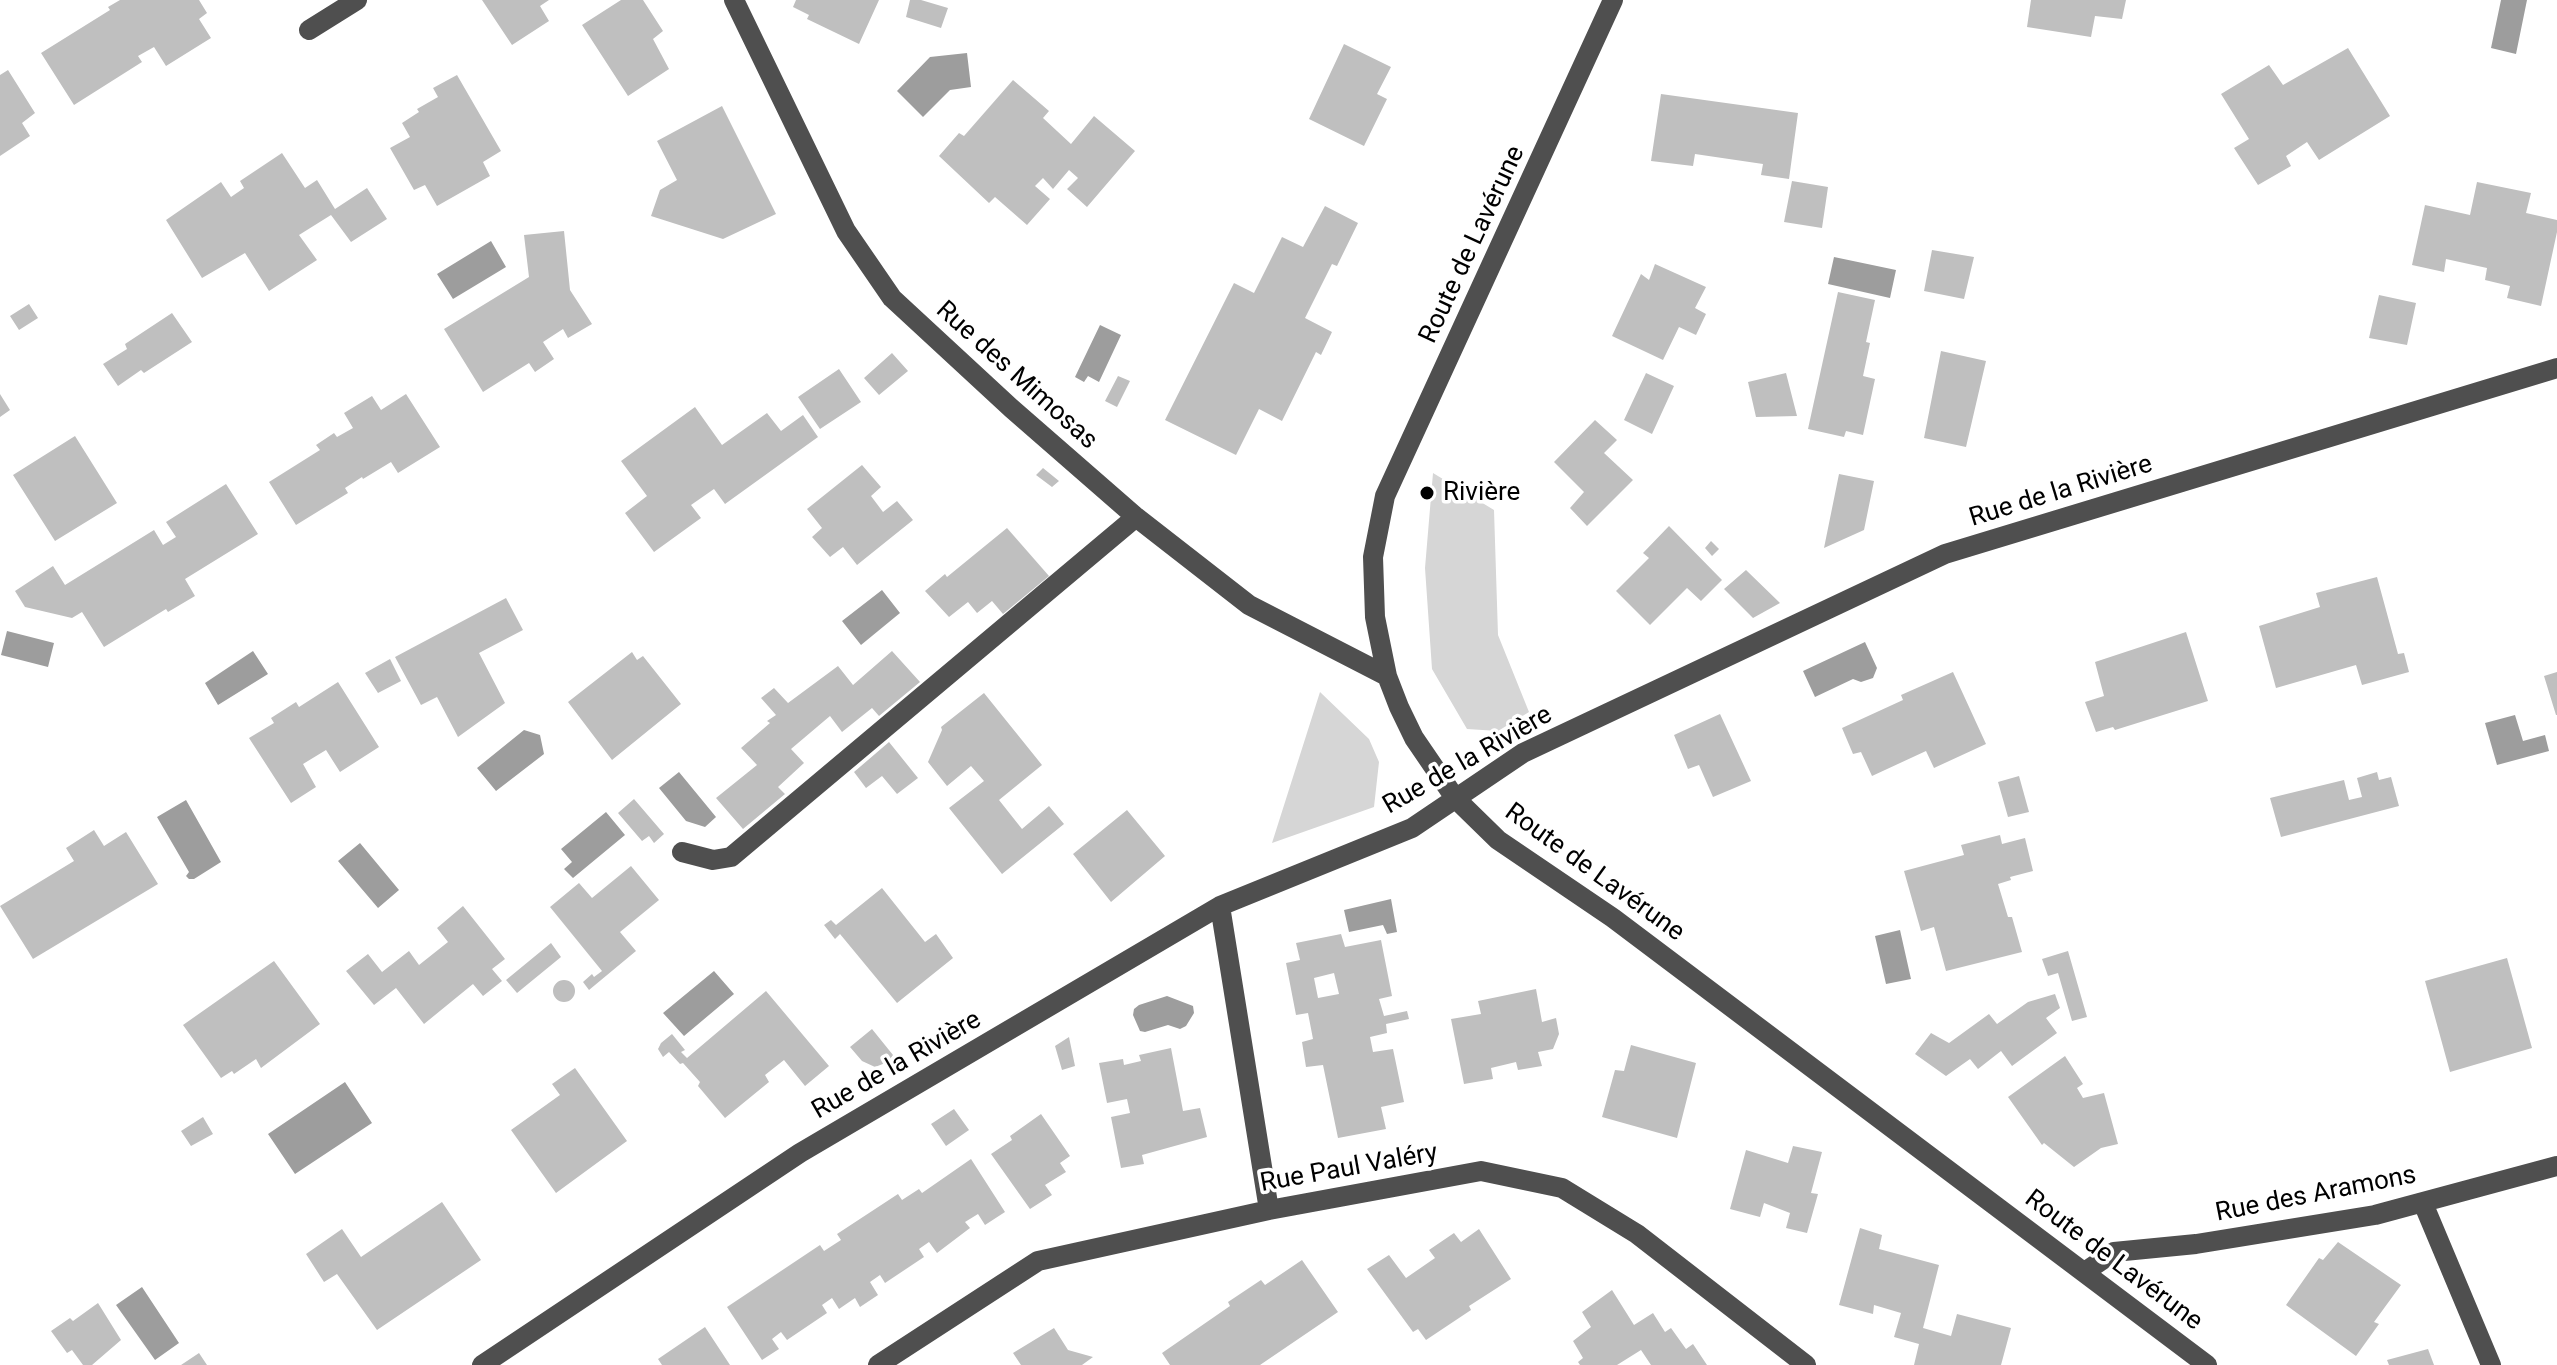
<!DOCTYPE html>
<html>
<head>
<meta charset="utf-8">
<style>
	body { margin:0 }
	canvas { display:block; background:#fff }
</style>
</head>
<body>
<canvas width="2557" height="1365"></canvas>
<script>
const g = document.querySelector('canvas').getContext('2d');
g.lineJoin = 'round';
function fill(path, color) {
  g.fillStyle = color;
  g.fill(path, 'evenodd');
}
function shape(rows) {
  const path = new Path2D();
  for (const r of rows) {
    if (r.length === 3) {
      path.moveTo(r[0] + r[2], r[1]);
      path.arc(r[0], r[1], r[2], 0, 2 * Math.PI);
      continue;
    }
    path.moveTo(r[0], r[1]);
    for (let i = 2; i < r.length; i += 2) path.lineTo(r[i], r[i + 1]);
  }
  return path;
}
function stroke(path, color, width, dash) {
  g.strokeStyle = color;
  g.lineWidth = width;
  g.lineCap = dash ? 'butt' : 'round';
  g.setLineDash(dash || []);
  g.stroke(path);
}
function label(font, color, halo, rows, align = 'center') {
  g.font = font + ' Roboto,sans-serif';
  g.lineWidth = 7;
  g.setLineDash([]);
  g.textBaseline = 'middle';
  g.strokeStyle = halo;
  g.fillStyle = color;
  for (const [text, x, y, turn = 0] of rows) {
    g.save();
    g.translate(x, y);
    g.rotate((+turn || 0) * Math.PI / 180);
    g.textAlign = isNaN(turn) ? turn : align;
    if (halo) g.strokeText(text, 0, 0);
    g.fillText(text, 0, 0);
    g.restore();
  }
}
const green = shape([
	[1433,473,1494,510,1498,635,1529,712,1498,731,1467,729,1432,669,1425,568],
	[1320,692,1369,739,1379,762,1374,807,1272,843]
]);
const water = shape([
	[2501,0,2527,0,2516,54,2491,48],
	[967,53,971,87,950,90,923,117,897,91,930,57],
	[491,241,506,267,453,299,437,274],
	[1834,257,1896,270,1890,298,1828,284],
	[1100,325,1121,335,1099,382,1088,376,1084,382,1075,377],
	[882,590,900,613,861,645,842,621],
	[7,631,54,643,48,667,1,655],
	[1865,642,1877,668,1873,678,1861,682,1853,679,1815,697,1803,671],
	[253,651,268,674,218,705,205,683],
	[2515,715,2523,741,2545,735,2549,751,2497,765,2485,723],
	[524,730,540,735,544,754,496,791,477,768],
	[679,772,716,817,705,827,686,821,659,788],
	[186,800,221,862,194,879,189,879,186,876,189,872,157,817],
	[606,812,625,835,573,878,564,869,572,862,561,849],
	[360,843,399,890,378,908,338,861],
	[1391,899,1397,932,1387,934,1383,925,1349,932,1344,910],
	[1900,930,1911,979,1886,984,1875,936],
	[714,971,734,994,684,1036,663,1013],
	[1167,996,1193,1006,1194,1013,1186,1026,1180,1029,1168,1025,1145,1032,1140,1031,1133,1015,1134,1009,1139,1005],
	[345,1082,372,1123,295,1174,268,1134],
	[142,1287,179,1343,155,1360,116,1305]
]);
const building = shape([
	[120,0,199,0,207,13,199,19,211,38,166,66,154,47,138,56,142,62,74,105,41,53,110,10,108,7],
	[482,0,549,0,540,6,549,21,512,45],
	[621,0,643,0,663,31,653,39,669,69,628,96,582,25],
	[796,0,879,0,859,44,807,19,809,15,793,7],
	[910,0,921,0,948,8,941,28,906,17],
	[2031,0,2126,0,2122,19,2095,16,2091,37,2027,27],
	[1344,44,1391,67,1377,94,1387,99,1364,146,1309,119],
	[2348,48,2390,116,2319,160,2307,142,2286,156,2291,166,2258,185,2234,148,2249,139,2221,94,2269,65,2283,85],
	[8,70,35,113,22,123,30,136,0,156,0,75],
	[457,75,501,151,483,162,490,176,437,206,425,185,414,190,390,148,410,137,402,123,419,112,417,109,438,97,433,88],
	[1013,80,1049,111,1043,118,1071,144,1094,116,1135,151,1087,207,1067,189,1078,178,1069,170,1053,189,1043,178,1035,186,1050,199,1027,225,995,197,989,203,939,156,959,133,964,136],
	[1661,94,1798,113,1789,179,1761,175,1763,164,1695,154,1693,166,1651,161],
	[722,106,776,214,723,239,651,216,660,190,677,180,657,141],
	[282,153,305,188,317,180,335,209,367,188,387,219,351,242,331,215,299,235,317,260,269,291,245,253,202,278,166,220,221,182,231,197,244,188,240,181],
	[1792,181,1828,187,1822,228,1784,222],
	[2477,182,2531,193,2526,213,2557,220,2557,232,2541,306,2507,298,2510,286,2485,280,2487,268,2446,259,2444,272,2412,265,2425,205,2470,215],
	[1325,206,1358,223,1337,266,1332,264,1305,318,1332,332,1321,355,1316,352,1282,421,1259,409,1236,455,1165,420,1234,283,1254,293,1282,237,1303,247],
	[564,231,570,290,592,324,568,338,563,329,543,342,554,359,535,372,529,363,483,392,444,329,529,277,524,235],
	[1932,250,1974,257,1964,299,1924,291],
	[1655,264,1706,287,1695,308,1706,314,1696,335,1679,327,1663,360,1612,336,1641,274,1649,280],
	[1838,292,1875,300,1866,342,1870,343,1863,376,1875,379,1863,435,1846,431,1844,437,1808,429],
	[2379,295,2416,303,2407,345,2369,338],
	[29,304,38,318,19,330,10,316],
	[172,313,192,342,144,373,141,370,118,386,103,364,127,349,125,344],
	[1941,351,1986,361,1966,447,1924,438],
	[892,353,908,371,879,395,864,378],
	[839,369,861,402,820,429,798,397],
	[1646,373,1674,386,1652,434,1624,420],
	[1786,373,1797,416,1756,417,1748,382],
	[1118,376,1130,381,1117,407,1105,401],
	[0,394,10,410,0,417],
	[406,394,440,447,398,473,391,462,363,479,362,477,345,488,348,493,296,525,269,482,320,450,316,445,334,433,337,437,353,428,344,413,372,396,381,410],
	[695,407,722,445,767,413,781,431,803,415,818,437,725,504,714,489,691,505,701,518,654,552,625,513,647,496,621,461],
	[1595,420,1617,440,1604,453,1633,480,1587,526,1570,508,1584,492,1554,462],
	[75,436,117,503,55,541,13,475],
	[862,465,881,487,871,496,883,512,897,501,913,520,857,565,843,547,830,557,812,537,822,528,807,509],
	[1043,468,1059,481,1052,487,1036,475],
	[1839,474,1874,481,1864,530,1824,548],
	[226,484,258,534,185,579,195,596,168,612,166,609,104,647,82,612,72,618,25,607,15,591,53,566,65,585,154,530,163,545,176,537,166,522],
	[1669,526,1722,580,1701,601,1687,588,1650,625,1616,591,1649,558,1643,553],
	[1007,528,1049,576,1003,614,992,601,977,613,968,602,949,617,925,591,945,574,947,577],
	[1711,541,1719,549,1712,556,1705,548],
	[1746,570,1780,603,1753,618,1724,589],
	[2377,577,2398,654,2404,653,2409,672,2362,685,2356,665,2276,688,2259,626,2320,607,2316,593],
	[506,598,523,630,479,653,505,703,458,737,437,697,421,705,395,657],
	[2186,632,2208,701,2115,730,2113,727,2096,732,2085,702,2104,696,2095,662],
	[892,651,920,682,879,716,872,708,842,732,830,716,791,749,804,763,778,787,785,794,743,829,716,798,757,765,741,748,770,723,767,721,776,715,761,698,774,688,788,703,838,666,853,685],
	[632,652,637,660,643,656,681,704,612,760,568,702],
	[390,659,401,681,378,693,365,673],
	[1953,672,1986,744,1934,768,1926,751,1872,776,1861,752,1853,754,1842,728,1903,700,1901,695],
	[2557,672,2557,715,2556,715,2544,676],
	[338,682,379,747,340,772,326,750,303,764,316,787,291,803,249,738,274,723,271,718,296,702,299,707],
	[984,693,1042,765,999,800,1022,829,1049,806,1064,824,1002,874,949,808,984,781,971,766,947,786,928,762,942,730,941,727],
	[1720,714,1751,781,1713,797,1699,765,1688,769,1674,735],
	[889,742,918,778,897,794,882,776,866,788,854,772],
	[2377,772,2379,780,2391,777,2399,806,2281,837,2270,798,2344,780,2349,800,2362,797,2357,778],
	[2019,776,2029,812,2008,817,1998,782],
	[634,799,664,834,654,843,649,836,642,841,618,813],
	[1127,810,1165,856,1111,902,1073,854],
	[94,830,104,846,126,832,158,884,33,959,0,906,74,861,66,848],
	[2000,835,2002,844,2025,838,2033,871,2010,877,2011,880,1998,884,2008,917,2012,917,2022,952,1946,971,1934,927,1921,931,1904,871,1964,855,1961,845],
	[631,866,659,900,620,932,636,951,589,990,583,982,592,974,594,977,602,971,550,907,579,883,592,898],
	[882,888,925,942,936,934,953,958,897,1003,840,934,835,939,824,925,831,920,836,925],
	[463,906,505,959,492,969,502,981,483,996,473,984,424,1024,396,988,374,1005,346,971,368,954,382,972,409,951,419,965,448,942,437,928],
	[1341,934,1345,947,1381,940,1392,996,1379,999,1384,1016,1407,1011,1409,1019,1386,1024,1387,1033,1370,1037,1373,1052,1393,1049,1404,1102,1381,1107,1386,1129,1338,1138,1323,1065,1306,1067,1302,1042,1313,1039,1308,1013,1296,1015,1286,963,1300,960,1296,943],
	[1334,973,1339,994,1318,998,1314,978],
	[551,943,561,957,517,993,506,980],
	[2068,951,2087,1017,2072,1021,2058,973,2048,976,2042,959],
	[2507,958,2532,1048,2450,1072,2425,981],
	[274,961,320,1024,261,1068,256,1059,234,1074,232,1071,221,1078,183,1025],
	[564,991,11],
	[1536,989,1542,1022,1556,1018,1559,1034,1553,1049,1538,1052,1542,1066,1518,1070,1516,1062,1491,1068,1493,1079,1464,1084,1451,1019,1481,1014,1478,1001],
	[766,991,829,1066,805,1086,784,1060,765,1075,769,1082,725,1118,698,1086,700,1082,683,1063,680,1064,669,1052,663,1057,658,1049,661,1043,672,1034,685,1050,681,1052,687,1058],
	[2055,994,2060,1008,2046,1018,2057,1033,2012,1066,2001,1051,1978,1069,1970,1059,1946,1076,1915,1054,1931,1033,1949,1043,1989,1014,1997,1024,2028,1002],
	[872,1029,893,1055,888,1062,875,1067,862,1061,850,1047],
	[1069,1037,1075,1066,1062,1070,1055,1046],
	[1631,1045,1696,1063,1677,1138,1602,1117,1615,1070,1624,1071],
	[1171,1048,1183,1111,1200,1108,1207,1137,1142,1155,1144,1164,1121,1168,1111,1117,1130,1113,1127,1099,1107,1103,1099,1063,1123,1059,1124,1065,1141,1061,1139,1055],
	[2065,1056,2083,1084,2077,1088,2083,1098,2104,1093,2118,1144,2101,1148,2074,1167,2044,1143,2042,1145,2008,1097],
	[575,1068,627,1141,556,1193,511,1130,560,1095,552,1084],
	[954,1109,969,1130,946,1146,931,1124],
	[1041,1114,1070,1156,1060,1163,1066,1172,1045,1185,1052,1195,1030,1209,991,1154,1012,1140,1010,1136],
	[203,1117,213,1134,191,1146,181,1131],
	[1793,1146,1822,1152,1811,1193,1818,1194,1807,1233,1786,1228,1790,1213,1764,1203,1760,1217,1730,1209,1746,1150,1788,1163],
	[971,1159,1005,1212,985,1225,978,1214,965,1222,970,1228,937,1253,929,1242,919,1249,924,1257,885,1283,880,1275,870,1282,878,1295,860,1307,855,1298,839,1309,832,1298,822,1305,827,1313,787,1340,781,1332,772,1339,779,1349,762,1360,727,1307,820,1245,824,1251,841,1240,837,1234,898,1194,902,1200,919,1189,922,1193],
	[442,1202,481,1260,377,1330,337,1274,324,1282,306,1254,342,1229,361,1257],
	[1860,1228,1882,1235,1879,1249,1939,1265,1923,1328,1951,1336,1957,1314,2011,1328,2001,1365,1914,1365,1919,1344,1894,1337,1901,1313,1874,1305,1873,1314,1839,1305],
	[1479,1229,1511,1279,1469,1306,1471,1310,1426,1340,1418,1329,1413,1332,1367,1269,1389,1255,1406,1278,1435,1258,1429,1250,1454,1233,1461,1242],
	[2338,1242,2401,1285,2374,1322,2379,1324,2356,1356,2286,1305,2319,1258,2323,1260],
	[1302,1260,1338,1312,1260,1365,1170,1365,1162,1353,1230,1306,1228,1302,1261,1280,1265,1285],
	[1612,1290,1634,1325,1653,1313,1665,1332,1671,1328,1686,1349,1693,1344,1707,1365,1651,1365,1641,1350,1617,1365,1580,1365,1578,1362,1583,1358,1573,1341,1591,1327,1582,1312],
	[98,1303,121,1340,92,1365,83,1365,72,1350,67,1353,51,1331,70,1318,73,1321],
	[705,1327,730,1365,662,1365,658,1359],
	[1054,1328,1068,1350,1093,1357,1082,1365,1021,1365,1013,1353],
	[2428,1349,2434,1365,2389,1365,2387,1360],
	[199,1353,207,1365,181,1365]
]);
const minor = shape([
	[734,0,846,231,892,298,1011,408,1136,517,1249,605,1387,676],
	[1613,0,1385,496,1373,557,1375,617,1387,676,1399,707,1414,738,1455,798,1498,840,1613,918,2207,1365],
	[309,30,357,0],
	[682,852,713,860,731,857,1136,517],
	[1220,906,1269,1210],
	[2423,1203,2491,1365],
	[2086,1271,2114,1252,2196,1244,2375,1215,2557,1166],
	[482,1365,800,1153,1220,906,1412,828,1523,753,1945,554,2557,368],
	[878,1365,1038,1261,1269,1210,1481,1171,1562,1188,1637,1234,1806,1365]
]);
const markers = [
	[1427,493,8,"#000"]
];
const streetNames = [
	["Route de Lavérune",1473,245,-65],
	["Rue des Mimosas",1016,376,42],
	["Rue de la Rivière",2061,492,-17],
	["Rue de la Rivière",1468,761,-30],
	["Route de Lavérune",1594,873,36],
	["Rue de la Rivière",897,1066,-30],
	["Rue Paul Valéry",1349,1169,-10],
	["Rue des Aramons",2316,1195,-11],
	["Route de Lavérune",2113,1261,37]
];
const poiNames = [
	["Rivière",1443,493]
];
fill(green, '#d6d6d6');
fill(water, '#9d9d9d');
fill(building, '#bfbfbf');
stroke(minor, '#4f4f4f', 20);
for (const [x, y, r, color] of markers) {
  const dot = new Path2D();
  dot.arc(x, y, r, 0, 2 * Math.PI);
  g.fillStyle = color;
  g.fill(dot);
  stroke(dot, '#fff', 3);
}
label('26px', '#000', '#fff', streetNames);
label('26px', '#000', '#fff', poiNames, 'left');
</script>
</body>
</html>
